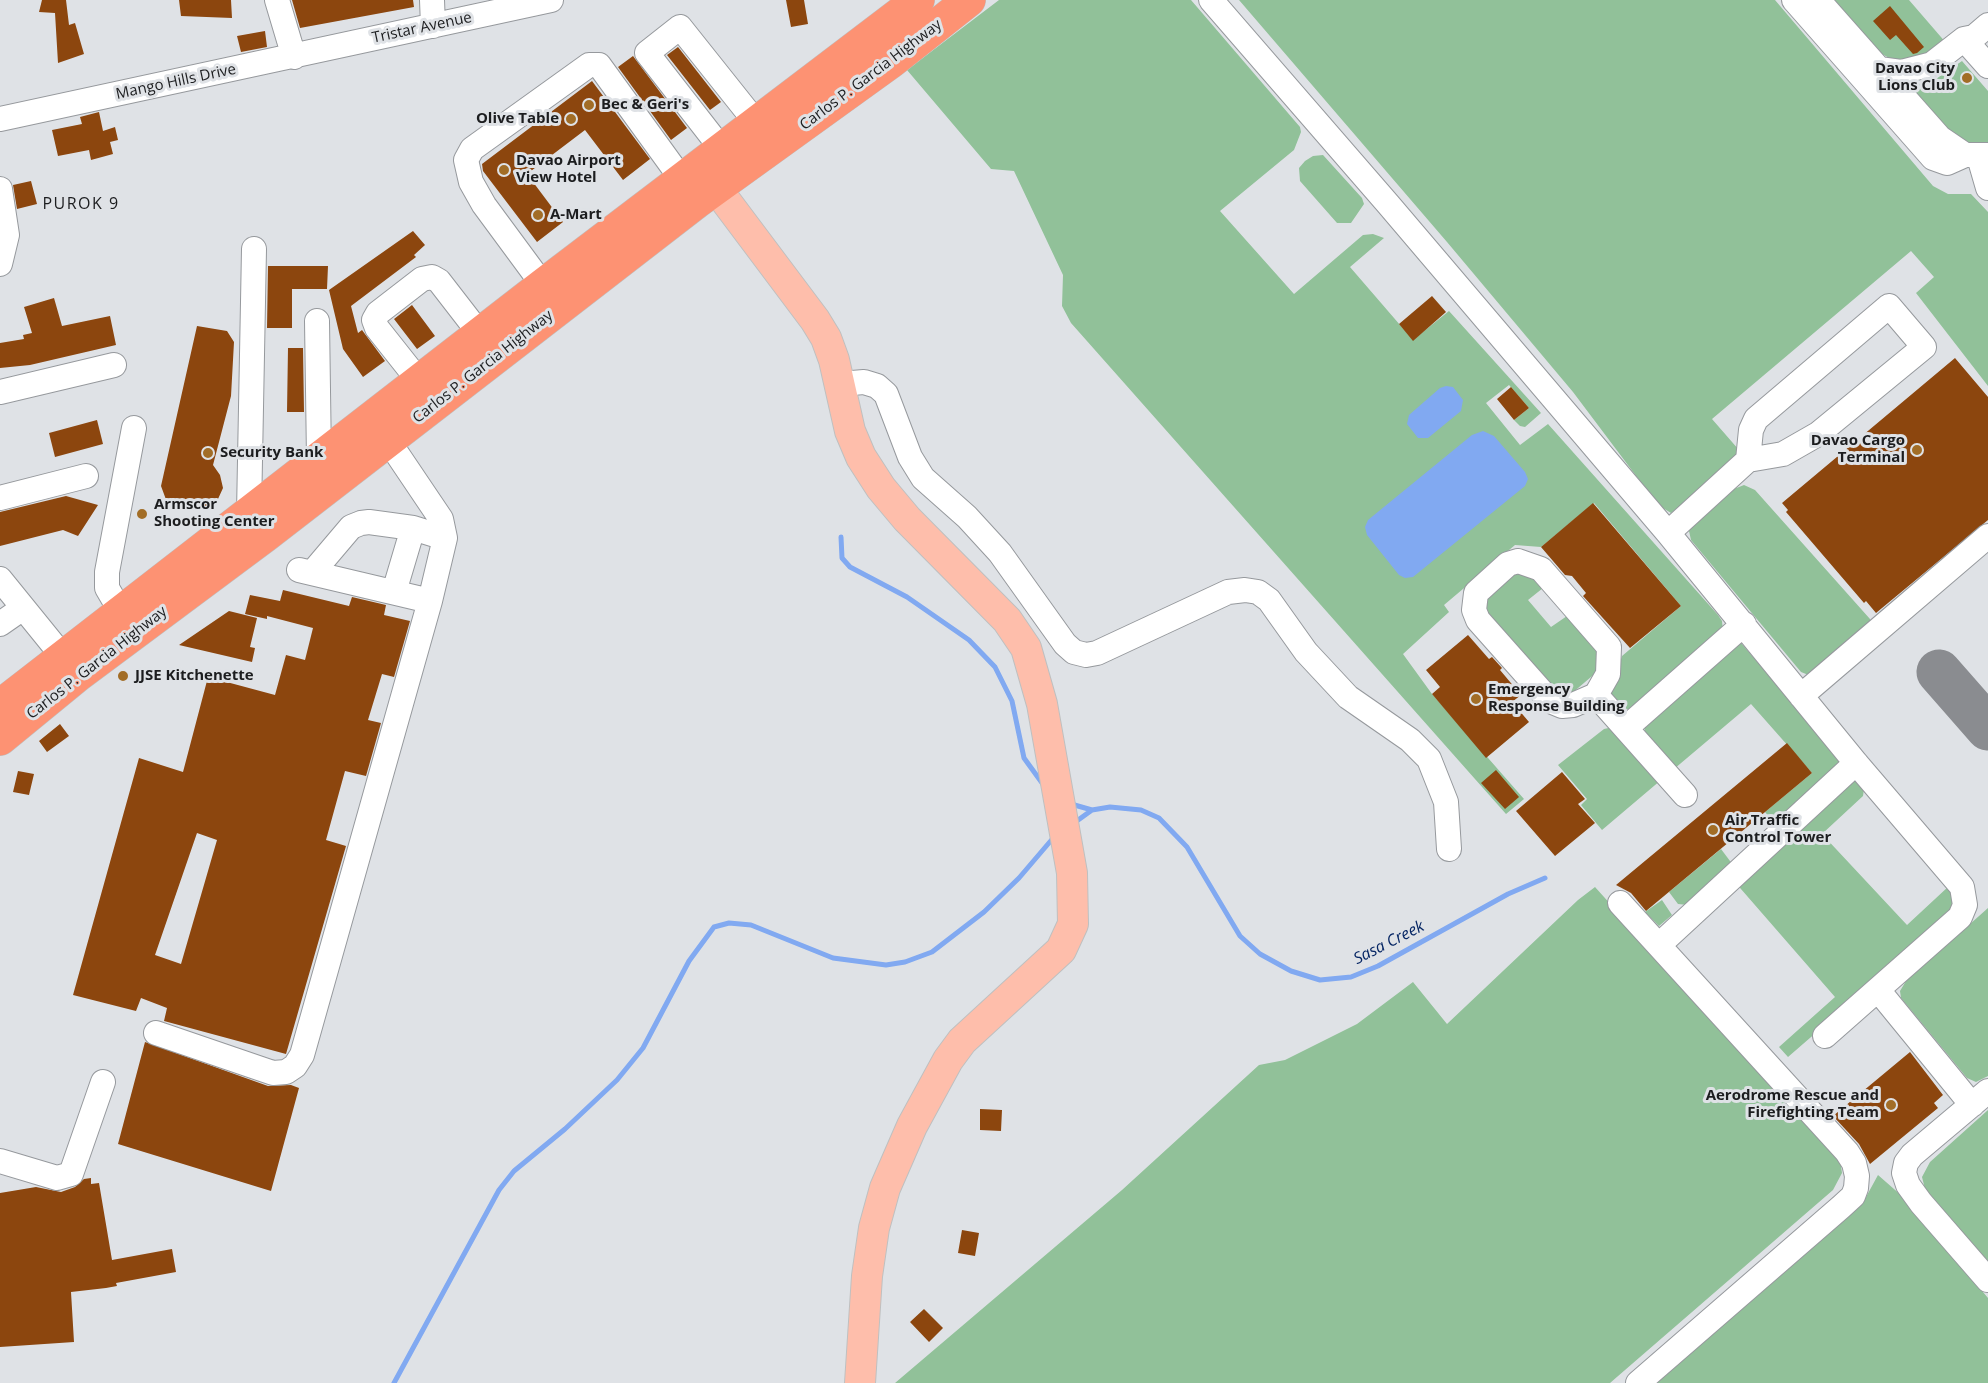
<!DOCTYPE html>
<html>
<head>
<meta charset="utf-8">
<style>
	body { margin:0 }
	canvas { display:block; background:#dfe2e6 }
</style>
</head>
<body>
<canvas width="1988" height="1383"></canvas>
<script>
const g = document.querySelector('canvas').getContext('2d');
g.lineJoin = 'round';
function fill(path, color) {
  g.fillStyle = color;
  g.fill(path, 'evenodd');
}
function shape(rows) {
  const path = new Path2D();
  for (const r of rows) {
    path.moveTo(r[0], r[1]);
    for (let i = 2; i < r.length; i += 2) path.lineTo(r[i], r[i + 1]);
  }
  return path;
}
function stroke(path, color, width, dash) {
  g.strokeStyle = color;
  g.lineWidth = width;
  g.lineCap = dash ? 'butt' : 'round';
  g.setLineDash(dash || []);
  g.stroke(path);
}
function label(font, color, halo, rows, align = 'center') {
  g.font = font + ' "Open Sans",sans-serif';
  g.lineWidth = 6;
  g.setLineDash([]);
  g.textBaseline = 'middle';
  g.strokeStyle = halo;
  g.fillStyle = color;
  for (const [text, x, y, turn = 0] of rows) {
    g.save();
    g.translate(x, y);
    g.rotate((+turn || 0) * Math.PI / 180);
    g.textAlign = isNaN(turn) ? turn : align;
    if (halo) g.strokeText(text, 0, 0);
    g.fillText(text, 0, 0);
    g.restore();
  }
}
const green = shape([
	[999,0,1191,0,1300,127,1301,132,1294,150,1220,211,1294,294,1363,235,1373,234,1384,238,1350,267,1413,340,1449,311,1541,413,1525,427,1520,426,1514,420,1529,408,1509,385,1486,403,1520,445,1548,424,1718,615,1722,621,1723,631,1635,709,1620,709,1609,697,1622,656,1681,606,1594,503,1541,547,1515,545,1444,605,1449,612,1403,654,1432,694,1524,799,1506,814,1071,323,1062,306,1063,275,1014,171,991,169,907,70],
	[1239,0,1775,0,1933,186,1948,194,1971,194,1988,212,1988,386,1916,293,1934,277,1911,251,1712,419,1739,450,1737,461,1671,513,1658,505,1573,392,1447,242],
	[1833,0,1909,0,1947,44,1926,58,1895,61,1878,52],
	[1962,61,1988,91,1988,143,1973,145,1956,140,1907,87,1936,79],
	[1323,155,1362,198,1364,204,1351,223,1337,223,1300,181,1299,168,1305,161,1313,156],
	[1744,485,1755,490,1870,619,1871,625,1811,676,1801,672,1691,540,1689,531,1693,524,1734,489],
	[1513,573,1531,575,1543,588,1528,600,1551,627,1567,616,1600,653,1598,671,1571,694,1552,690,1488,616,1484,601],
	[1741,643,1845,764,1775,824,1765,812,1812,773,1751,704,1674,769,1646,736,1644,726,1732,644],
	[1613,727,1661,780,1602,830,1581,805,1587,799,1558,765,1604,729],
	[1852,776,1864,789,1863,796,1822,834,1907,925,1949,886,1953,898,1951,908,1946,920,1788,1057,1779,1047,1835,997,1734,881],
	[1721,849,1733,865,1688,905,1678,904,1669,892],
	[1595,887,1840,1159,1842,1173,1833,1190,1610,1383,895,1383,1122,1190,1259,1065,1285,1060,1357,1024,1413,982,1447,1024,1578,900],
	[1662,900,1672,915,1659,926,1645,912],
	[1988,908,1988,1076,1976,1082,1967,1078,1901,998,1900,991,1906,981],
	[1988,1110,1988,1264,1926,1193,1922,1177,1930,1162],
	[1878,1175,1902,1196,1988,1298,1988,1383,1650,1383,1866,1197]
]);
const water = shape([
	[1446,386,1453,387,1463,400,1461,411,1428,438,1418,438,1407,424,1409,415,1440,388],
	[1483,431,1494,436,1525,472,1528,479,1525,486,1413,577,1405,578,1399,575,1367,535,1365,527,1368,520,1472,435]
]);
const stream = shape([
	[841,537,842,558,850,567,907,597,969,640,995,667,1012,701,1024,758,1045,787],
	[1071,804,1092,810],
	[1074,823,1092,810,1110,807,1141,810,1159,818,1187,847,1240,936,1260,954,1291,971,1320,980,1351,977,1378,966,1508,894,1545,878],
	[394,1383,499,1190,514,1171,565,1129,617,1080,643,1048,689,961,714,927,729,923,751,925,833,958,886,965,905,962,932,952,984,912,1019,878,1054,837]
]);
const taxiway = shape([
	[1939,672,1988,728]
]);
const building = shape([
	[42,0,66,0,69,25,75,23,84,54,58,63,55,13,39,12],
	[179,0,231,0,232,18,181,16],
	[292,0,413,0,414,7,300,28],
	[786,0,804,0,808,24,791,27],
	[1890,6,1924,47,1917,53,1913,54,1896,35,1890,40,1873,21],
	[265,31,267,47,241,52,237,36],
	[678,47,721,102,710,110,667,55],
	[633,56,687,128,671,140,618,67],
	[592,81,650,159,623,180,585,130,527,174,563,222,537,242,483,171,482,164],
	[99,112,103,131,115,127,118,140,110,142,113,154,91,160,89,150,58,156,52,130,82,124,80,117],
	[31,181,37,204,17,209,13,185],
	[413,231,425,245,414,255,416,257,351,306,358,333,362,330,385,361,363,377,343,349,329,290],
	[268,266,328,266,327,289,292,289,292,328,267,328],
	[1432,296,1446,312,1413,341,1399,324],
	[54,298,62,326,110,316,116,345,30,365,0,368,0,343,24,339,23,335,32,333,24,307],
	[412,305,435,336,417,349,394,319],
	[197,326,227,331,234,342,231,396,213,465,220,475,223,488,218,499,205,509,189,511,168,505,161,486],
	[288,348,303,348,304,412,287,412],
	[1955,358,1988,397,1988,520,1876,613,1866,601,1864,603,1786,512,1788,510,1782,503],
	[1511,387,1529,408,1514,420,1497,399],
	[97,420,103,444,55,457,49,433],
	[66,496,98,505,78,536,63,530,0,546,0,512],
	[1593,503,1681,606,1630,648,1583,596,1586,593,1572,576,1565,575,1541,547],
	[283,590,349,606,352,597,386,605,384,615,410,621,394,677,382,674,368,720,381,723,366,776,345,771,326,840,346,846,286,1054,164,1021,167,1008,141,998,136,1011,73,995,139,758,183,772,208,677,275,695,286,655,305,660,313,628,267,616,267,619,245,614,250,595,280,601],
	[197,833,217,840,181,964,155,955],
	[229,611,257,618,250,647,255,648,252,662,179,645],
	[1468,635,1489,659,1492,657,1502,668,1500,670,1521,695,1512,702,1529,722,1486,758,1432,694,1440,687,1426,670],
	[60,724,69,736,47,752,39,741],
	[1787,743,1812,773,1646,911,1631,893,1616,885],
	[1496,770,1519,797,1505,809,1481,783],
	[18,771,34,774,29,795,13,792],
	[1562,772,1585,799,1578,804,1595,823,1555,856,1516,811],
	[145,1042,268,1086,291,1085,299,1088,271,1191,118,1144],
	[1910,1052,1943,1095,1934,1103,1938,1108,1870,1164,1859,1144,1833,1116],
	[980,1109,1002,1110,1001,1131,980,1130],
	[91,1178,91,1184,99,1183,112,1260,172,1249,176,1272,116,1283,117,1286,106,1288,71,1292,74,1342,0,1347,0,1193,36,1187,61,1192,75,1187,84,1179],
	[962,1230,979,1233,975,1256,958,1253],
	[924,1309,943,1328,929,1342,910,1322]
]);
const minor = shape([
	[277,0,294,57],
	[432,0,433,26],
	[1211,0,1388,204,1668,533,1856,763,1962,887,1965,905,1960,917,1825,1036],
	[1794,0,1933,158,1947,163,1965,155],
	[1818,0,1940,138,1965,155,1988,155],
	[1964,39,1988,66],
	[1879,69,1901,72,1932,64,1964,39,1974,37,1988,25],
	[0,119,551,0],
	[1979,157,1988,188],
	[731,161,647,53,680,27,766,135],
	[0,189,7,235,0,264],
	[254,249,249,513,255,520],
	[543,285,484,205,471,182,466,160,472,149,589,65,599,65,691,192],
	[317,321,319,459,325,467],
	[419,381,377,328,374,320,378,313,422,279,432,277,439,281,480,334],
	[840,384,864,382,877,386,886,394,910,457,923,478,967,517,1000,553,1065,644,1074,652,1086,655,1097,653,1228,592,1245,590,1258,592,1269,600,1306,652,1348,697,1410,740,1429,759,1446,802,1449,849],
	[0,392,114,365],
	[0,498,86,476],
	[1668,533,1748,460,1783,454,1818,434,1924,347,1889,306,1756,419,1751,430,1748,460],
	[1518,561,1541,569,1609,647,1608,674,1596,695,1573,705,1562,706,1550,701,1478,620,1474,610,1476,593,1508,564,1518,561],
	[299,570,430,601],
	[312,573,351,527,361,523,369,522,413,528,445,538],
	[0,579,73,669],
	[394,592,413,528],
	[121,612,107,588,107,572,134,428],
	[0,624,23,608],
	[1596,695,1685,795],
	[1801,696,1988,536],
	[1626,728,1744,624],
	[1620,903,1847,1152,1854,1163,1857,1176,1856,1188,1853,1196,1841,1207,1638,1383],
	[1659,945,1856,763],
	[1878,990,1972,1105],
	[156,1033,273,1073,286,1072,295,1066,302,1055,430,601,445,538,441,519,379,427],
	[1988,1091,1912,1155,1906,1163,1904,1173,1908,1185,1921,1203,1988,1280],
	[0,1161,57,1178,71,1174,103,1082]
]);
const major = shape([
	[716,188,815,320,826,338,834,360,850,431,861,457,881,488,907,519,1007,620,1026,648,1042,704,1072,873,1073,924,1061,950,962,1041,948,1060,912,1126,885,1188,874,1228,867,1276,860,1383]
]);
const highway = shape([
	[0,706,543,285,918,0],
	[0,739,78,675,266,535,698,201,892,61,969,0]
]);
const markers = [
	[1967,78,6,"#a26d26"],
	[589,105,6,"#a26d26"],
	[571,119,6,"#a26d26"],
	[504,170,6,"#a26d26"],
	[538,215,6,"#a26d26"],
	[1917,450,6,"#a26d26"],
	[208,453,6,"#a26d26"],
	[142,514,6,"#a26d26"],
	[123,676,6,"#a26d26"],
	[1476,699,6,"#a26d26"],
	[1713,830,6,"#a26d26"],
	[1891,1105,6,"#a26d26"]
];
const streetNames = [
	["Tristar Avenue",422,28,-12],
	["Carlos P. Garcia Highway",871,75,-37],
	["Mango Hills Drive",176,82,-12],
	["Carlos P. Garcia Highway",483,367,-38],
	["Carlos P. Garcia Highway",97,663,-38]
];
const poiNames = [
	["Davao City",1955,69,"right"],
	["Lions Club",1955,86,"right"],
	["Bec & Geri's",601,105],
	["Olive Table",559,119,"right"],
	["Davao Airport",516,161],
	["View Hotel",516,178],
	["A-Mart",550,215],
	["Davao Cargo",1905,441,"right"],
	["Terminal",1905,458,"right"],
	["Security Bank",220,453],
	["Armscor",154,505],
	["Shooting Center",154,522],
	["JJSE Kitchenette",135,676],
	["Emergency",1488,690],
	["Response Building",1488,707],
	["Air Traffic",1725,821],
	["Control Tower",1725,838],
	["Aerodrome Rescue and",1879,1096,"right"],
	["Firefighting Team",1879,1113,"right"]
];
const neighbourhoodNames = [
	["PUROK 9",81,204]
];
const waterNames = [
	["Sasa Creek",1389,943,-27]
];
fill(green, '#91c199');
fill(water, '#81a9f1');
stroke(stream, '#81a9f1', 5);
stroke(taxiway, '#8a8c90', 45);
fill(building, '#8c460e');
stroke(minor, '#96999d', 26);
stroke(major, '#bfc0c0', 32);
stroke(highway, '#bfc0c0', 34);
stroke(minor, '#fff', 24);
stroke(major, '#febeab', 30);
stroke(highway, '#fd9273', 33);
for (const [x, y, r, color] of markers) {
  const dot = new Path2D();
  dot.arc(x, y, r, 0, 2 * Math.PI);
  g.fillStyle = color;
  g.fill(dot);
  stroke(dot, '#dfe2e6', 2);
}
label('15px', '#1c1d1f', '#dfe2e6', streetNames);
label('bold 15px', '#1c1d1f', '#dfe2e6', poiNames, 'left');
g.letterSpacing = '1.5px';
label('16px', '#1c1d1f', '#dfe2e6', neighbourhoodNames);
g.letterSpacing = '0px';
label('italic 16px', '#062664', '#dfe2e6', waterNames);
</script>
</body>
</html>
